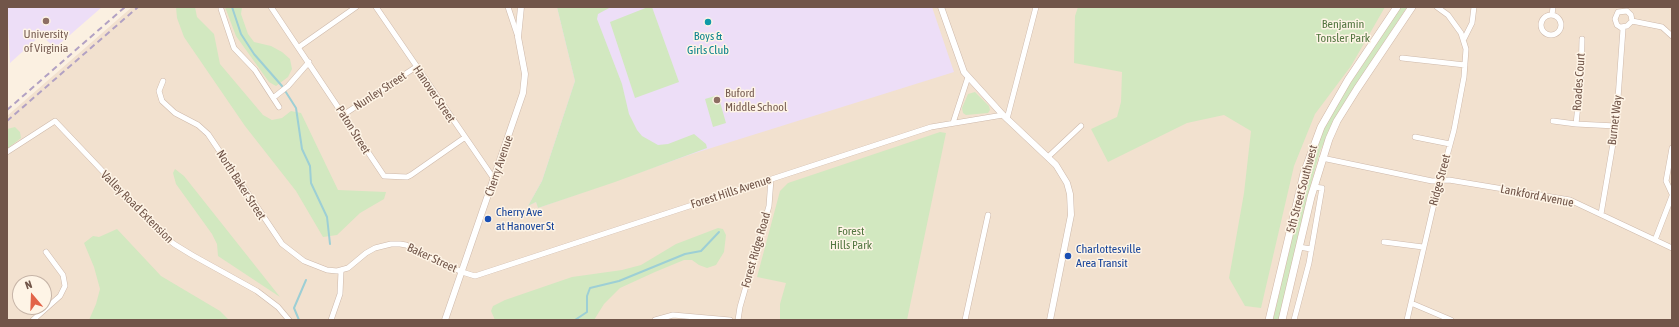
<!DOCTYPE html>
<html>
<head>
<meta charset="utf-8">
<style>
	body { margin:0 }
	#map { position:relative; width:1679px; height:327px; overflow:hidden; background:#fbf0e1; font-family:"Asap Condensed",sans-serif }
	canvas { display:block }
	.frame { position:absolute; inset:0; border:8px solid #715549; pointer-events:none }
	.north { position:absolute; left:12px; top:275px; width:40px; height:40px; box-sizing:border-box; background:#fef4e6; border:1px solid #c6b4a7; border-radius:50%; rotate:341deg; font-size:11px; font-weight:700; line-height:16px; text-align:center; color:#715549 }
	.north::after { content:''; display:block; margin:auto; width:14px; height:18px; background:#e26449; clip-path:polygon(50% 0,100% 100%,50% 72%,0 100%) }
</style>
</head>
<body>
<div id="map">
<canvas width="1679" height="327"></canvas>
<div class="frame"></div>
<div class="north">N</div>
</div>
<script>
const g = document.querySelector('canvas').getContext('2d');
g.lineJoin = 'round';
function fill(path, color) {
  g.fillStyle = color;
  g.fill(path, 'evenodd');
}
function shape(rows) {
  const path = new Path2D();
  for (const r of rows) {
    if (r.length === 3) {
      path.moveTo(r[0] + r[2], r[1]);
      path.arc(r[0], r[1], r[2], 0, 2 * Math.PI);
      continue;
    }
    path.moveTo(r[0], r[1]);
    for (let i = 2; i < r.length; i += 2) path.lineTo(r[i], r[i + 1]);
  }
  return path;
}
function stroke(path, color, width, dash) {
  g.strokeStyle = color;
  g.lineWidth = width;
  g.lineCap = dash ? 'butt' : 'round';
  g.setLineDash(dash || []);
  g.stroke(path);
}
function label(font, color, halo, rows, align = 'center') {
  g.font = font + ' "Asap Condensed",sans-serif';
  g.lineWidth = 3;
  g.setLineDash([]);
  g.textBaseline = 'middle';
  g.strokeStyle = halo;
  g.fillStyle = color;
  for (const [text, x, y, turn = 0] of rows) {
    g.save();
    g.translate(x, y);
    g.rotate((+turn || 0) * Math.PI / 180);
    g.textAlign = isNaN(turn) ? turn : align;
    if (halo) g.strokeText(text, 0, 0);
    g.fillText(text, 0, 0);
    g.restore();
  }
}
const residential = shape([
	[132,7,1672,7,1672,320,7,320,7,116],
	[20,283,44,283,44,307,20,307]
]);
const education = shape([
	[7,7,102,7,55,48,41,35,10,63],
	[557,7,932,7,954,72,692,154,538,208,536,202,528,206,542,181,575,81]
]);
const green = shape([
	[176,7,195,7,197,17,214,34,220,64,263,115,272,120,282,118,291,111,301,113,338,190,386,192,384,199,360,213,337,235,323,237,296,191,245,126,184,37,177,18],
	[225,7,242,7,241,14,248,34,254,42,271,46,282,52,290,59,292,69,288,77,276,86,269,82,236,36],
	[557,7,611,7,598,14,597,19,622,84,629,114,637,130,642,136,658,145,668,144,694,134,706,144,707,148,615,182,538,208,536,202,528,206,542,181,575,81],
	[648,7,652,7,679,82,635,98,610,22],
	[1078,7,1385,7,1351,66,1315,114,1294,166,1261,308,1245,306,1229,278,1244,193,1251,131,1224,115,1187,123,1108,162,1091,129,1117,117,1121,102,1122,72,1074,63,1075,16],
	[1401,7,1407,7,1341,108,1320,151,1312,180,1280,317,1278,320,1273,320,1307,175,1320,137,1336,105],
	[975,92,989,106,990,110,988,113,966,115,963,113,962,108,968,94],
	[718,95,726,123,713,127,705,99],
	[15,127,20,132,21,138,7,149,7,129],
	[940,132,946,133,907,320,780,320,780,304,786,283,757,277,780,191,788,183],
	[175,169,184,176,280,297,218,256,217,244,212,234,176,184,173,173],
	[718,228,723,229,726,235,724,252,716,265,707,268,699,265,692,260,684,260,655,272,620,288,604,304,594,320,495,320,491,311,493,306,505,300,572,277,622,270,641,265,676,244],
	[117,229,161,276,220,311,229,320,89,320,96,304,100,289,94,267,84,243,93,236,99,237]
]);
const stream = shape([
	[232,7,241,34,254,54,282,86,296,108,302,149,310,166,311,183,327,217,330,244],
	[299,320,294,308,306,280],
	[575,320,587,312,587,296,590,288,619,281,685,254,701,251,719,232]
]);
const minor = shape([
	[271,7,384,176,407,177,411,175,464,138],
	[376,7,494,179],
	[508,7,517,34],
	[221,9,234,48,255,70,279,107],
	[1552,15,1553,7],
	[1551,25,10],
	[1632,21,1662,27,1672,36],
	[1464,39,1472,23,1474,7],
	[299,47,356,7],
	[1402,58,1465,65],
	[163,81,159,91,162,101,175,113,198,125,208,134,282,244,304,261,327,270,337,271,348,268,366,253,375,248,391,244,400,244,406,245,462,272,475,276,931,127,1003,115],
	[273,98,288,86,309,62],
	[343,115,416,67],
	[1007,119,1036,7],
	[1553,121,1576,124,1616,126],
	[953,123,968,77],
	[1576,124,1581,77,1582,39],
	[1415,137,1450,144],
	[1672,148,1666,181,1672,194],
	[7,152,55,121,163,235,174,244,192,255,257,291,278,307,289,320],
	[1048,157,1081,126],
	[1322,158,1432,181,1449,180,1570,200,1672,248],
	[1601,214,1616,126,1623,29,1617,25,1615,19,1618,12,1627,11,1631,15,1632,21,1627,26,1621,27],
	[1655,240,1672,196],
	[1384,242,1423,247],
	[1299,247,1311,249],
	[1411,303,1451,320],
	[33,320,60,296,65,286,63,275,46,252],
	[331,320,340,294,341,271],
	[655,320,673,315,730,320],
	[738,320,740,307,769,206,771,179],
	[965,320,988,215],
	[1294,320,1309,263,1322,188,1314,187],
	[1407,320,1433,208,1454,130,1464,77,1466,49,1461,33,1448,15,1437,7]
]);
const tertiary = shape([
	[941,7,964,72,1003,115,1056,165,1067,183,1070,194,1071,215,1050,320],
	[445,320,523,93,525,74,518,37,521,7]
]);
const secondary = shape([
	[1269,320,1304,173,1321,127,1348,80,1397,7],
	[1282,320,1311,197,1329,139,1337,121,1357,89,1412,7]
]);
const rail = shape([
	[7,110,125,7],
	[7,121,138,7]
]);
const markers = [
	[46,21,4,"#8d6e63"],
	[708,22,4,"#0f9aa8"],
	[717,100,4,"#8d6e63"],
	[488,219,4,"#1a4fb4"],
	[1068,256,4,"#1a4fb4"]
];
const parkNames = [
	["Benjamin",1343,24],
	["Tonsler Park",1343,38],
	["Forest",851,231],
	["Hills Park",851,245]
];
const educationNames = [
	["University",46,34],
	["of Virginia",46,48],
	["Buford",725,93,"left"],
	["Middle School",725,107,"left"]
];
const cultureNames = [
	["Boys &",708,36],
	["Girls Club",708,50]
];
const streetNames = [
	["Roades Court",1579,82,-86],
	["Nunley Street",380,91,-33],
	["Hanover Street",434,94,56],
	["Burnet Way",1615,120,-83],
	["Paton Street",353,130,58],
	["Cherry Avenue",499,166,-71],
	["Ridge Street",1440,180,-75],
	["North Baker Street",241,185,57],
	["5th Street Southwest",1302,189,-75],
	["Forest Hills Avenue",731,192,-18],
	["Lankford Avenue",1537,196,11],
	["Valley Road Extension",137,207,45],
	["Forest Ridge Road",756,250,-74],
	["Baker Street",432,258,25]
];
const transitNames = [
	["Cherry Ave",496,212],
	["at Hanover St",496,226],
	["Charlottesville",1076,249],
	["Area Transit",1076,263]
];
fill(residential, '#f2e1cf');
fill(education, '#eddef7');
fill(green, '#d2e8c0');
stroke(stream, '#9dcfd5', 2);
stroke(minor, '#ceb9ab', 6);
stroke(tertiary, '#ceb9ab', 7);
stroke(secondary, '#d0b8a8', 8);
stroke(minor, '#fff', 5);
stroke(tertiary, '#fff', 6);
stroke(secondary, '#fff', 7);
stroke(rail, '#b2a1c3', 2, [6, 4]);
for (const [x, y, r, color] of markers) {
  const dot = new Path2D();
  dot.arc(x, y, r, 0, 2 * Math.PI);
  g.fillStyle = color;
  g.fill(dot);
  stroke(dot, '#fef4e6', 1.5);
}
label('12px', '#547742', '#fef4e6', parkNames);
label('12px', '#785e54', '#fef4e6', educationNames);
label('12px', '#0d838f', '#fef4e6', cultureNames);
label('12px', '#715549', '#fef4e6', streetNames);
label('12px', '#164399', '#fef4e6', transitNames, 'left');
</script>
</body>
</html>
